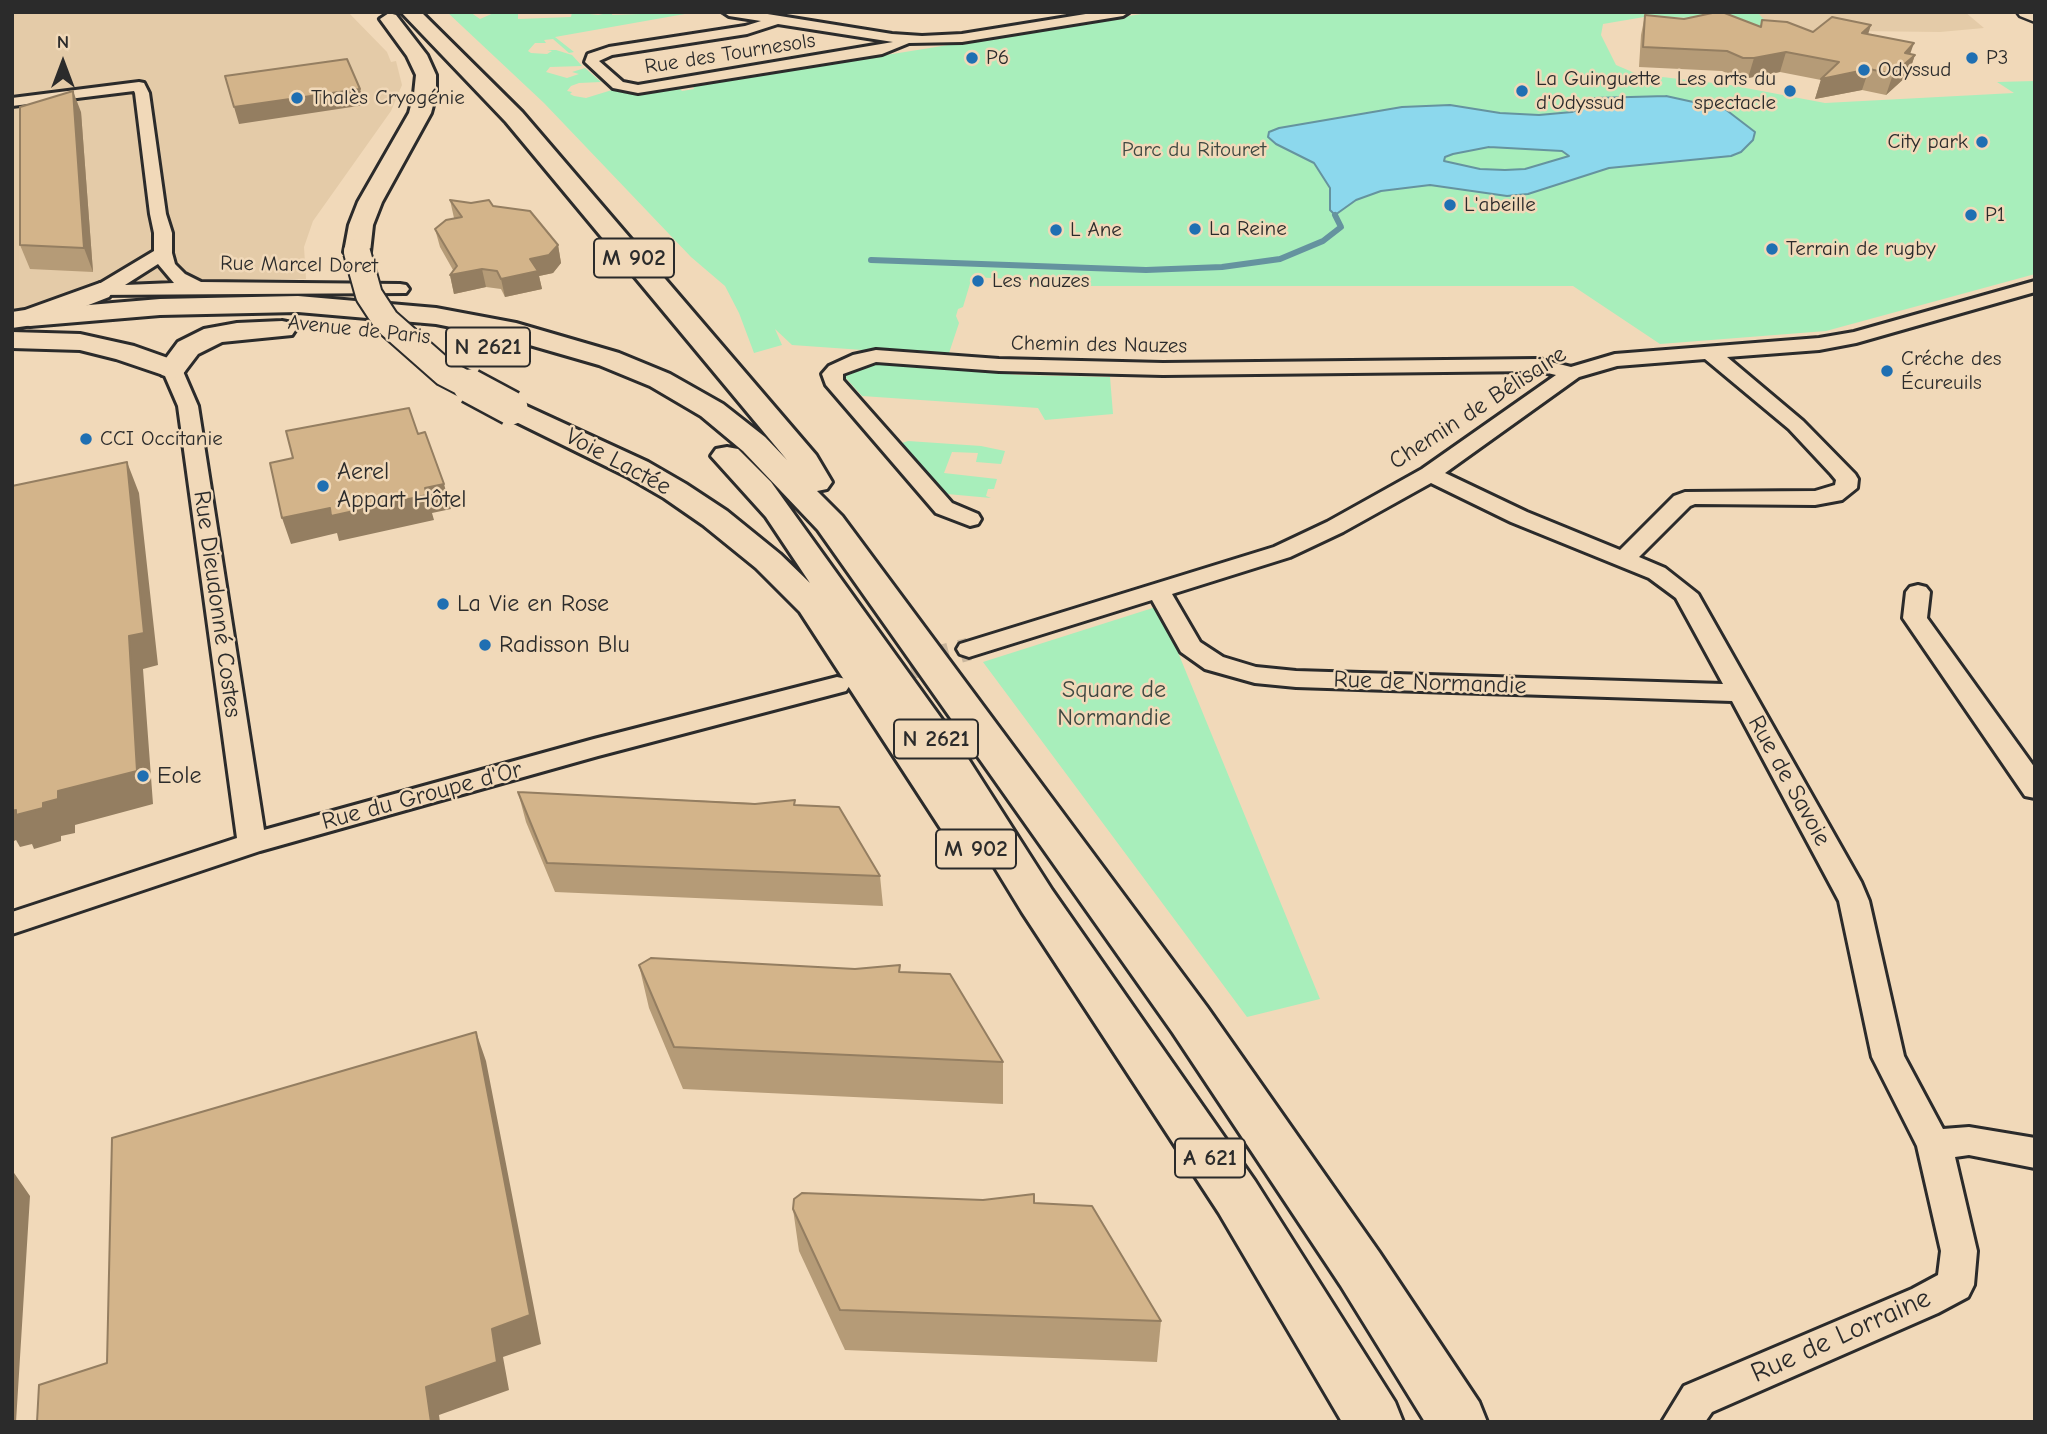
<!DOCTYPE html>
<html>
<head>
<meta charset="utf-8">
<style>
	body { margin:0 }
	#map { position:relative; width:2047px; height:1434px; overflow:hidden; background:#f1d9b9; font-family:"Comic Neue",sans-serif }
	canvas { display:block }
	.frame { position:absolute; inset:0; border:14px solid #2b2b2b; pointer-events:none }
	.north { position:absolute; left:28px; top:28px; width:70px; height:70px; -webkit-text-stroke:5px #f1d9b9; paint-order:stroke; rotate:0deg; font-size:19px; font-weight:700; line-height:28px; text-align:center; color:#2b2b2b }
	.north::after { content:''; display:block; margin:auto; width:24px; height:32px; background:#2b2b2b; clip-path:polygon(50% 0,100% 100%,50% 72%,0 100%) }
</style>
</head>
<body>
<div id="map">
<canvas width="2047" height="1434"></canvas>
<div class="frame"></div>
<div class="north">N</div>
</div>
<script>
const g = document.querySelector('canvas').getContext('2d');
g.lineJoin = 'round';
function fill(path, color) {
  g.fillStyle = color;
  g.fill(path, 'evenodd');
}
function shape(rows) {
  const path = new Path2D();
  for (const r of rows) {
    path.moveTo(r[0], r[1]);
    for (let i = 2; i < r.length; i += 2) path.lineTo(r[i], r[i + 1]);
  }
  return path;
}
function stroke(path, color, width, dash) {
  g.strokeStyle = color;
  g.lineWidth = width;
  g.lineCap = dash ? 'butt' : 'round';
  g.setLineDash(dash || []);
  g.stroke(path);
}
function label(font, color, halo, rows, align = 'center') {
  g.font = font + ' "Comic Neue",sans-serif';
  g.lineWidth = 5;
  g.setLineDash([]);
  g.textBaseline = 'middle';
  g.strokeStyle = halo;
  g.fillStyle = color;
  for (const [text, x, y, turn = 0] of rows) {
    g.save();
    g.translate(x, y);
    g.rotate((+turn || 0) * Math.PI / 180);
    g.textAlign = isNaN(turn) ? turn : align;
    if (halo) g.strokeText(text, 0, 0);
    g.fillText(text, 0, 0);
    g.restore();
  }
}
const built = shape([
	[12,12,348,12,387,52,391,62,396,61,402,85,391,111,313,221,304,247,306,279,228,280,92,289,57,301,12,310],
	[1748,12,1965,12,1984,28,1940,32,1769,30]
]);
const green = shape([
	[447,12,470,12,480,19,496,12,518,12,518,19,571,17,572,12,598,15,613,12,612,15,696,12,555,37,574,52,569,53,553,39,544,40,546,43,535,43,528,51,531,53,547,54,552,51,547,50,556,50,572,55,582,66,550,67,546,72,567,78,579,74,572,72,585,68,601,82,579,83,571,86,567,91,572,92,570,94,574,96,586,98,612,90,635,94,679,88,682,91,694,89,693,86,1154,12,1757,12,1774,30,1712,19,1650,16,1603,24,1601,35,1616,65,1637,74,1730,85,1825,103,2014,93,1997,82,2035,81,2035,274,1826,331,1660,344,1573,286,1028,286,1028,280,972,277,963,307,958,309,956,316,959,323,948,356,792,345,775,329,782,345,754,353,739,313,725,286,691,257,544,103],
	[874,363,1020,375,1110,377,1113,414,1045,420,1038,408,862,396,844,376],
	[908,441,981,446,1005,451,1001,464,976,462,978,453,952,452,944,473,997,479,994,489,988,489,986,496,991,498,947,494,902,443],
	[1159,606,1320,999,1247,1017,983,662]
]);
const water = shape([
	[1666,96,1725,109,1755,132,1753,140,1741,152,1731,156,1609,168,1528,194,1507,196,1430,185,1381,191,1356,200,1335,215,1330,210,1330,188,1314,163,1276,144,1268,137,1269,132,1279,128,1402,107,1450,105,1500,113,1539,115,1572,112,1590,104,1595,98,1666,96],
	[1489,147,1562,151,1569,156,1525,169,1505,170,1480,169,1444,161,1445,157,1453,154,1489,147]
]);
const stream = shape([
	[871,260,1146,270,1222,267,1280,259,1323,241,1341,227,1335,215]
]);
const streetTunnelFar1 = shape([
	[927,660,969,649]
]);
const streetTunnel = shape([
	[869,676,934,659]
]);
const street = shape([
	[723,12,755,12,892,34,922,36,962,34,1098,12,1129,12,1123,16,962,42,909,43,882,54,638,93,613,88,585,62,588,54,609,47,745,26,761,21,729,16,723,12],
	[778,24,893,42,638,85,623,82,599,61,612,55,747,34,778,24],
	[139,82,144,83,149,93,166,214,172,233,172,253,175,264,185,274,201,282,400,284,406,285,409,289,406,293,94,295,91,291,94,287,154,251,154,233,150,214,135,93,134,91,12,106,12,98,139,82],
	[158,264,174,283,125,285,158,264],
	[2035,281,2035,292,1856,343,1819,350,1727,357,1803,421,1855,474,1858,479,1857,488,1842,500,1815,505,1695,504,1690,506,1639,557,1665,568,1698,594,1861,882,1869,901,1904,1056,1943,1129,1969,1127,2035,1138,2035,1168,1969,1155,1955,1157,1977,1251,1974,1285,1968,1297,1938,1313,1712,1412,1705,1422,1662,1422,1684,1386,1912,1289,1938,1275,1941,1251,1917,1146,1872,1057,1839,901,1732,701,1296,687,1255,683,1205,669,1181,652,1152,600,969,657,960,654,957,649,960,644,1274,547,1327,522,1422,469,1556,375,1539,371,1163,375,999,371,876,362,843,374,843,380,952,503,978,514,981,519,978,524,970,526,936,513,826,385,822,374,829,366,853,355,876,350,999,359,1163,363,1539,359,1571,367,1615,354,1819,338,1854,332,2035,281],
	[1705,359,1789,429,1831,474,1836,480,1835,485,1815,491,1685,492,1674,496,1620,550,1527,512,1445,473,1579,377,1617,366,1705,359],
	[1431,483,1511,522,1649,578,1676,598,1723,684,1296,671,1256,667,1223,657,1200,642,1172,594,1290,557,1343,532,1431,483],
	[172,363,182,369,198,406,264,830,594,739,837,677,846,679,850,685,846,691,598,756,260,851,12,934,12,912,237,838,178,406,162,369,172,363],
	[1918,585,1926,587,1930,592,1927,618,2035,768,2035,798,2025,796,1903,618,1906,592,1910,587,1918,585]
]);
const secondary = shape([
	[2017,12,2035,12,2035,22,2020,16,2017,12]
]);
const primary = shape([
	[100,283,109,285,113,291,109,297,40,324,12,328,12,312,25,310,100,283],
	[12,332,80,334,134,346,182,363,186,369,182,375,172,378,116,359,80,350,12,348,12,332]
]);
const highway = shape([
	[401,12,421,12,522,112,816,455,832,482,827,489,817,491,842,516,1207,1007,1379,1252,1479,1402,1487,1422,1425,1422,1341,1286,1173,1033,818,530,743,451,701,416,650,386,599,365,502,337,436,324,298,312,160,315,30,326,20,324,16,318,20,312,30,310,160,299,298,296,436,308,516,323,619,353,670,374,723,404,765,437,787,460,506,122,401,12],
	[389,13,396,15,427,55,436,75,436,94,431,113,382,202,373,225,370,252,366,257,357,260,348,257,344,252,349,225,358,202,409,113,414,94,416,75,407,56,380,19,389,13],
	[282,321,292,323,296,329,292,335,222,342,198,354,182,375,172,378,162,375,158,369,178,342,204,329,237,323,282,321],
	[511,399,648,462,686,484,727,511,780,554,810,583,766,517,711,456,716,449,727,447,738,449,771,482,951,732,1052,890,1255,1181,1395,1402,1403,1422,1342,1422,1219,1213,1022,912,975,835,960,839,945,835,800,612,756,568,703,525,664,498,626,476,500,414,496,408,500,402,511,399]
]);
const highwayBridgeFar1 = shape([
	[357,252,369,295,386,321,445,373,474,388]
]);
const highwayBridge = shape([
	[470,386,511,408]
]);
const wall = shape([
	[1645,15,1760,27,1762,20,1813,32,1868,34,1911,54,1915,55,1908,75,1886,95,1862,90,1815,99,1821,80,1780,72,1748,78,1738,78,1722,71,1639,67,1641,35],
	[81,112,93,272,30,269,20,245],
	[450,200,493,206,558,245,561,263,553,273,539,276,542,289,505,297,501,289,486,287,454,294,450,275,453,270,440,247,435,229,454,218],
	[518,792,796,805,880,876,883,906,555,892,526,822],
	[639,965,855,969,900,965,900,972,1003,1062,1003,1104,683,1089,649,1008],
	[1034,1203,1161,1321,1157,1362,845,1350,799,1251,793,1209]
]);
const shadedWall = shape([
	[1871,25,1865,44,1862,33],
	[1914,43,1908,60,1915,55,1908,75,1886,95,1893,74,1905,53],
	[1786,52,1780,72,1748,78,1754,58],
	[1869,69,1862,90,1815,99,1821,79],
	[360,89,365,105,239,124,234,107],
	[73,91,81,112,93,272,84,248],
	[558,245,561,263,553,273,539,276,542,289,505,297,501,279,530,259],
	[482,269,486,287,454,294,450,275],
	[127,462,139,493,158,665,143,669,153,804,75,825,75,833,61,836,61,841,34,849,32,844,20,847,16,840,12,842,12,811,43,803,58,791,129,636],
	[444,484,451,509,432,513,434,520,339,541,337,533,291,544,282,518],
	[476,1032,486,1061,541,1344,503,1357,509,1390,439,1415,440,1422,431,1422,426,1387,492,1329],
	[12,1170,30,1196,16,1422,12,1422]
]);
const building = shape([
	[1717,12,1722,12,1761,27,1762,20,1787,22,1813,32,1832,17,1871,25,1862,33,1914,43,1905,53,1915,55,1893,74,1869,69,1821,79,1839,62,1786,52,1754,58,1743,58,1727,51,1643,47,1645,15,1684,19,1717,12],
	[347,59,360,89,234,107,225,76,347,59],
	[73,91,84,248,20,245,20,107,73,91],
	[450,200,471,203,489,200,493,206,530,211,558,245,549,255,530,259,538,271,501,279,497,271,482,269,450,275,457,266,435,229,446,220,462,217,450,200],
	[409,408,418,434,425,432,444,484,425,488,427,495,331,516,330,508,282,518,270,463,293,458,286,431,409,408],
	[127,462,144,633,129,636,137,771,58,791,58,799,43,803,43,808,16,815,16,810,12,811,12,486,127,462],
	[518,792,755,804,795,800,794,805,839,807,880,876,547,863,518,792],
	[651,958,855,969,900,965,899,972,950,974,1003,1062,674,1047,639,965,651,958],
	[476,1032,530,1315,492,1329,497,1362,426,1387,431,1422,37,1422,39,1385,107,1363,112,1138,476,1032],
	[802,1193,983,1200,1034,1194,1034,1203,1092,1206,1161,1321,840,1310,793,1209,794,1199,802,1193]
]);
const markers = [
	[972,58,7,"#1f6fb2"],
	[1972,58,7,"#1f6fb2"],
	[1864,70,7,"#1f6fb2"],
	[1522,91,7,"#1f6fb2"],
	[1790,91,7,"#1f6fb2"],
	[297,98,7,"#1f6fb2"],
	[1982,142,7,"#1f6fb2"],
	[1450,205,7,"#1f6fb2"],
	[1971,215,7,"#1f6fb2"],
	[1195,229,7,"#1f6fb2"],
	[1056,230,7,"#1f6fb2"],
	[1772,249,7,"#1f6fb2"],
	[978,281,7,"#1f6fb2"],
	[1887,371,7,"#1f6fb2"],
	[86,439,7,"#1f6fb2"],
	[323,486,7,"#1f6fb2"],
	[443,604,7,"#1f6fb2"],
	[485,645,7,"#1f6fb2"],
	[143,776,7,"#1f6fb2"]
];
const farStreetnames = [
	["Rue des Tournesols",730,54,-9],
	["Rue Marcel Doret",299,265,1],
	["Avenue de Paris",359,330,6],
	["Chemin des Nauzes",1099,345,1]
];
const farPoinames = [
	["P6",986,58],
	["P3",1986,58],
	["Odyssud",1878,70],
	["La Guinguette",1536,79],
	["d'Odyssud",1536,103],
	["Les arts du",1776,79,"right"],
	["spectacle",1776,103,"right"],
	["Thalès Cryogénie",311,98],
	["City park",1968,142,"right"],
	["L'abeille",1464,205],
	["P1",1985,215],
	["La Reine",1209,229],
	["L Ane",1070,230],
	["Terrain de rugby",1786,249],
	["Les nauzes",992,281],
	["Créche des",1901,359],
	["Écureuils",1901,383],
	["CCI Occitanie",100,439]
];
const farParknames = [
	["Parc du Ritouret",1194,150]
];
const shields = [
	[634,258,80],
	[488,347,84],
	[936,739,84],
	[976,849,80],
	[1210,1158,70]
];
const shieldNames = [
	["M 902",634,258],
	["N 2621",488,347],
	["N 2621",936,739],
	["M 902",976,849],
	["A 621",1210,1158]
];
const streetNames = [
	["Chemin de Bélisaire",1478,408,-33],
	["Voie Lactée",618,462,28],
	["Rue Dieudonné Costes",217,604,82],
	["Rue de Normandie",1430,683,2],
	["Rue de Savoie",1789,781,61],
	["Rue du Groupe d'Or",422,796,-15]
];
const poiNames = [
	["Aerel",337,472],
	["Appart Hôtel",337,500],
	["La Vie en Rose",457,604],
	["Radisson Blu",499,645],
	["Eole",157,776]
];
const parkNames = [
	["Square de",1114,690],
	["Normandie",1114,718]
];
const nearStreetnames = [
	["Rue de Lorraine",1841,1336,-24]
];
fill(built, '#e4cba8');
fill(green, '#a8eebb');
fill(water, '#8cd8ed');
stroke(water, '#65939f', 2);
stroke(stream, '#65939f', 6);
stroke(streetTunnelFar1, '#c9b69d', 23, [23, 11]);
stroke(streetTunnel, '#c9b69d', 28, [28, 14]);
stroke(street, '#2b2b2b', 6);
stroke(secondary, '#2b2b2b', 5);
stroke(primary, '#2b2b2b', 6);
stroke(highway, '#2b2b2b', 6);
fill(street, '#f1d9b9');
fill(secondary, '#f1d9b9');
fill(primary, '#f1d9b9');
fill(highway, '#f1d9b9');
stroke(highwayBridgeFar1, '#2b2b2b', 30, []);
stroke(highwayBridge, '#2b2b2b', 38, []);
stroke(highwayBridgeFar1, '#f1d9b9', 26);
stroke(highwayBridge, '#f1d9b9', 33);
fill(wall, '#b59b77');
fill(shadedWall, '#947e61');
fill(building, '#d3b48a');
stroke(building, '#947e61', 2);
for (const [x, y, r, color] of markers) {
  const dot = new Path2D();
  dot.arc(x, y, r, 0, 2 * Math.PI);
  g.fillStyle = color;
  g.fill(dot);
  stroke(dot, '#f1d9b9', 2.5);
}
label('21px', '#2b2b2b', '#f1d9b9', farStreetnames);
label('21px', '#2b2b2b', '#f1d9b9', farPoinames, 'left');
label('21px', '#3e4841', '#f1d9b9', farParknames);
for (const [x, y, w] of shields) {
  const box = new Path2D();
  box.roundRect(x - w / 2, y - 19.5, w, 39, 5);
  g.fillStyle = '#f1d9b9';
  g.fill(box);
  stroke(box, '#2b2b2b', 2);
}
label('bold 23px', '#2b2b2b', null, shieldNames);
label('24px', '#2b2b2b', '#f1d9b9', streetNames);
label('24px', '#2b2b2b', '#f1d9b9', poiNames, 'left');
label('24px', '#3e4841', '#f1d9b9', parkNames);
label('28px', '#2b2b2b', '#f1d9b9', nearStreetnames);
</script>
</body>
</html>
